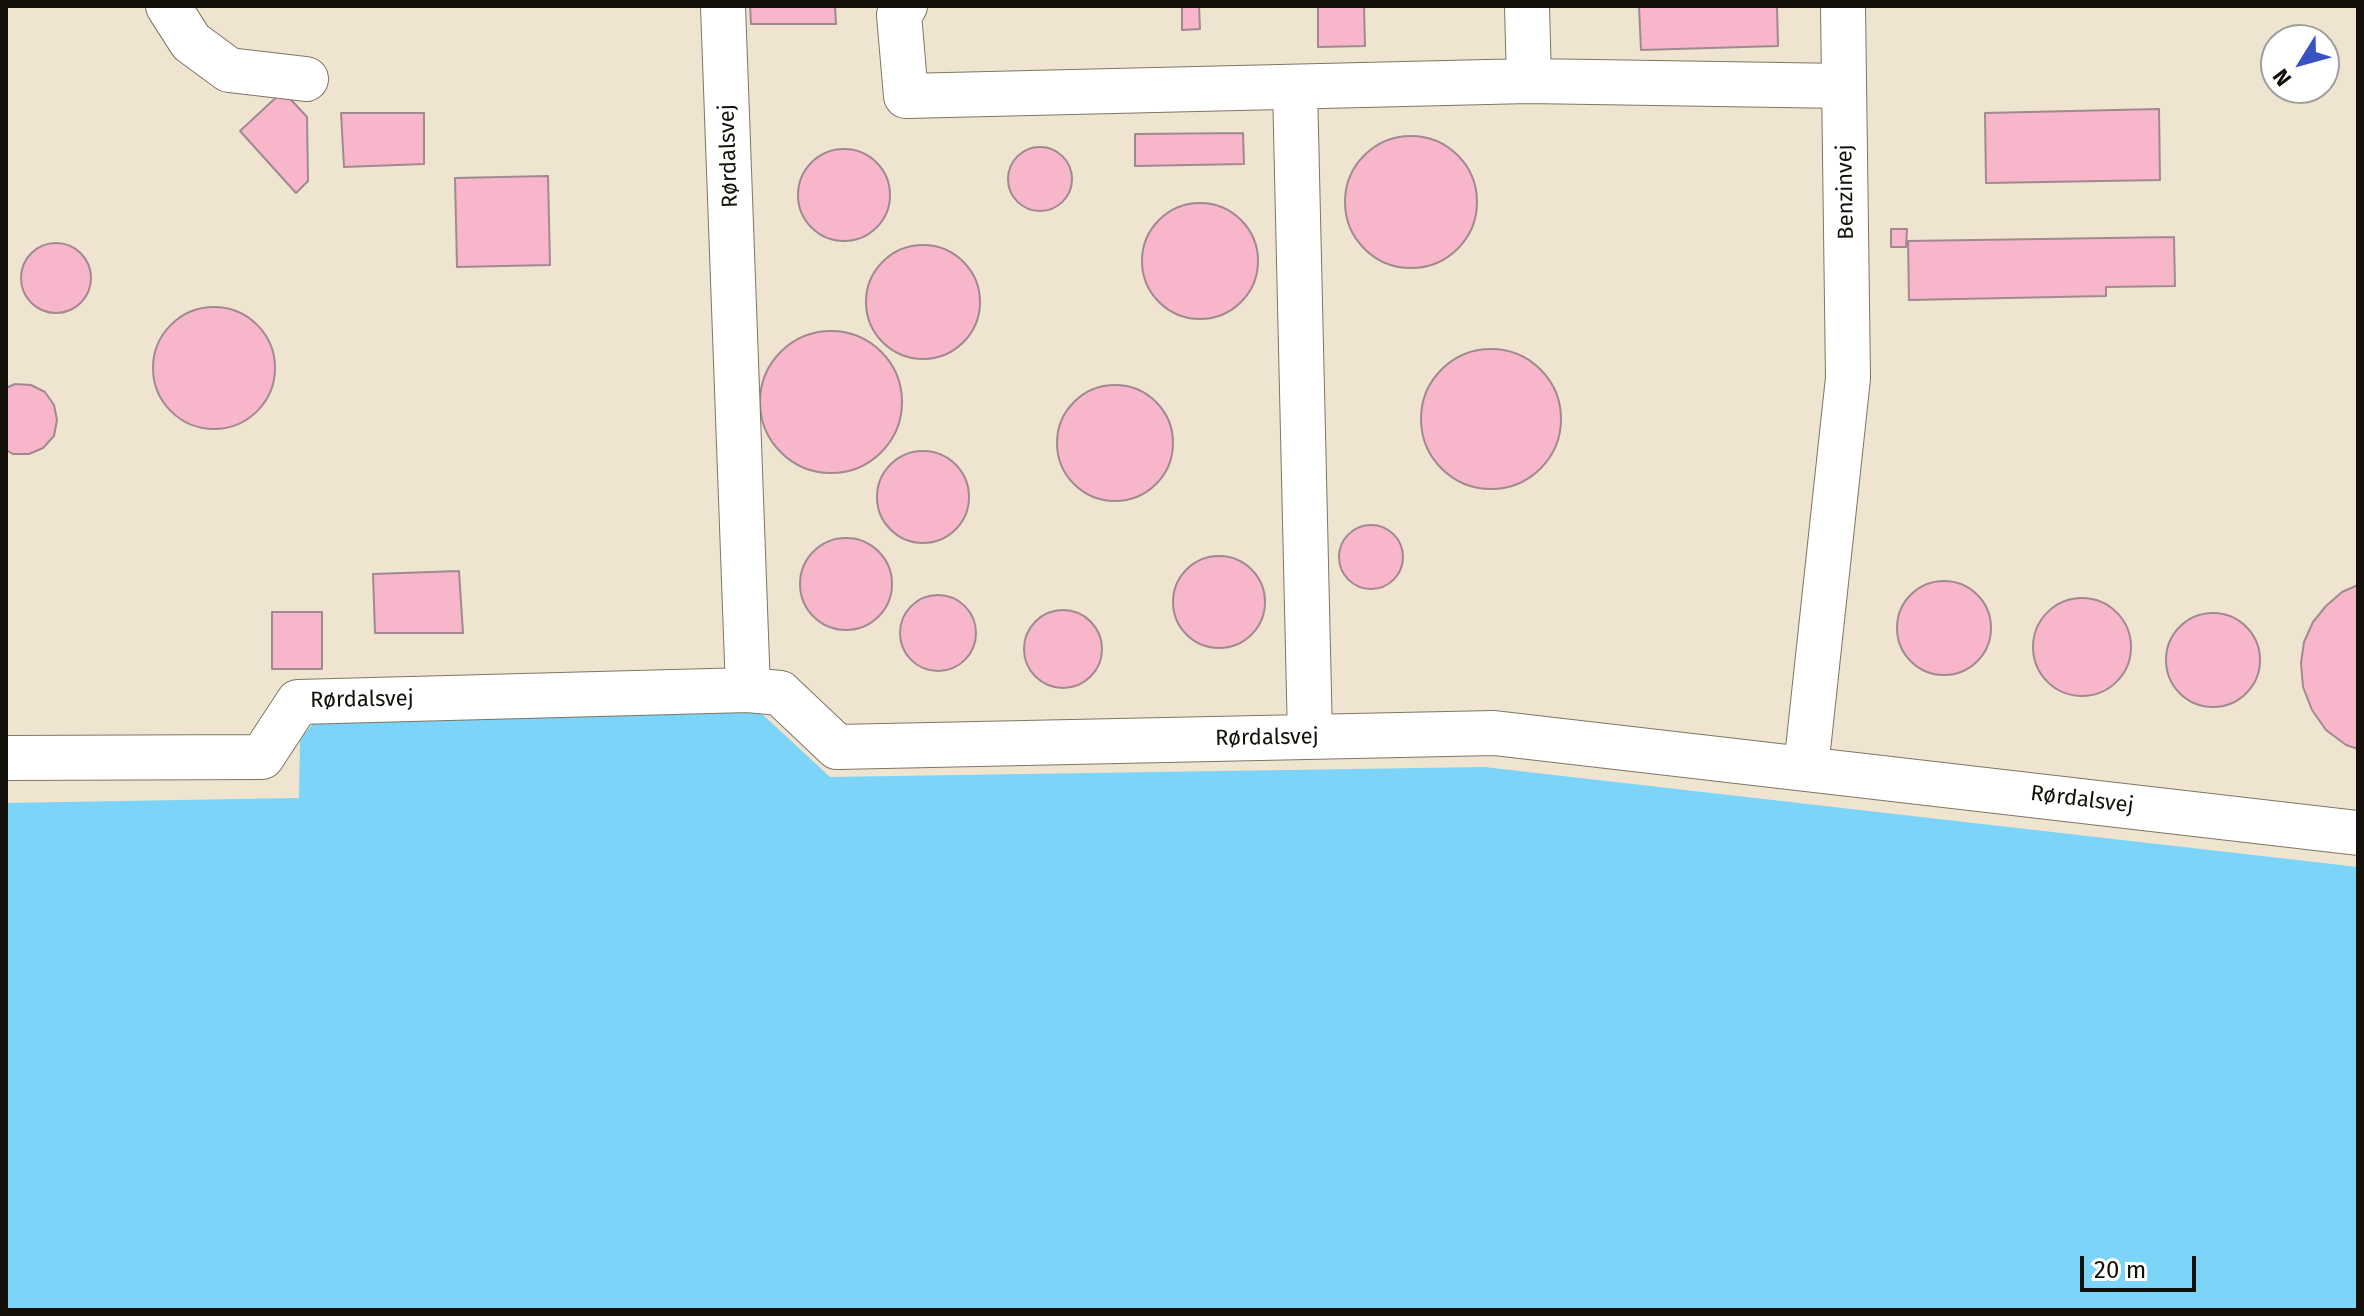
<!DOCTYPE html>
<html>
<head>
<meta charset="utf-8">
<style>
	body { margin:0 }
	#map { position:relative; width:2364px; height:1316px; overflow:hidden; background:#eee4d0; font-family:"Fira Sans",sans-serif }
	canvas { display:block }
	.frame { position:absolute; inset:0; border:8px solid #131009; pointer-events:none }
	.north { position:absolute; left:2260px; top:24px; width:80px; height:80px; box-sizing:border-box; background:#fff; border:2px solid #a19f9d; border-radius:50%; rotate:233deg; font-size:22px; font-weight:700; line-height:32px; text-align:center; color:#131009 }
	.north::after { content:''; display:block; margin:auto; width:28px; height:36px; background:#3851c3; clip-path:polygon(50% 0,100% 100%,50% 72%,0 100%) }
	.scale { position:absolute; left:2080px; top:1256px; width:116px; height:36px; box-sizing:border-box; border:4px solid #131009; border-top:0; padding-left:10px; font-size:24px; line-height:28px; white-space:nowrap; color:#131009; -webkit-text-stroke:6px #fff; paint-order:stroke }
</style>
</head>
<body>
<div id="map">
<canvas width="2364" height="1316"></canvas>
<div class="frame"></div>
<div class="north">N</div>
<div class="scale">20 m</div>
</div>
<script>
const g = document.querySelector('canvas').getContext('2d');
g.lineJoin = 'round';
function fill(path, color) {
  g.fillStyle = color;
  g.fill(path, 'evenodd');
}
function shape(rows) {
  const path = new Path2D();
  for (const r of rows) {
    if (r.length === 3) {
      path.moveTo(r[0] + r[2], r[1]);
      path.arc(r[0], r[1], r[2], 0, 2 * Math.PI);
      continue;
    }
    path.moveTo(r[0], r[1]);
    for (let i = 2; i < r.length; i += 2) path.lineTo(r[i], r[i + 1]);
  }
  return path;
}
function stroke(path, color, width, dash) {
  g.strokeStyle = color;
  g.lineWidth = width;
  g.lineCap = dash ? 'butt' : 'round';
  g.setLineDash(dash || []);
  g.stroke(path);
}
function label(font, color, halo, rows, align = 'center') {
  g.font = font + ' "Fira Sans",sans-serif';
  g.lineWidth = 7;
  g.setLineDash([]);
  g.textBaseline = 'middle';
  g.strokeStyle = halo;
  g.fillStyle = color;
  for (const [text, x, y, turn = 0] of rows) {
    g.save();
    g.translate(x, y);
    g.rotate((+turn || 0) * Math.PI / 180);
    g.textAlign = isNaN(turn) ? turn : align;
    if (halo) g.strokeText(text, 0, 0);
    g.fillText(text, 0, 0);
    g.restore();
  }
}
const water = shape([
	[760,712,830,777,1484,767,2358,867,2358,1310,6,1310,6,803,299,798,300,740,315,721]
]);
const building = shape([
	[750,6,835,6,836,24,751,24,750,6],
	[1182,6,1199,6,1200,29,1182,30,1182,6],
	[1318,6,1364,6,1365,46,1318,47,1318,6],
	[1639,6,1777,6,1778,46,1641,50,1639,6],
	[283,91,307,117,308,181,296,193,240,131,283,91],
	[2159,109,2160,180,1986,183,1985,113,2159,109],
	[341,113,424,113,424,164,344,167,341,113],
	[1243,133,1244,164,1135,166,1135,134,1243,133],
	[1411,202,66],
	[1040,179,32],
	[844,195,46],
	[548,176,550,265,457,267,455,178,548,176],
	[1200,261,58],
	[1891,229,1907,229,1906,247,1891,247,1891,229],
	[2174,237,2175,286,2106,287,2106,296,1909,300,1908,241,2174,237],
	[56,278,35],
	[923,302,57],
	[214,368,61],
	[831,402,71],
	[1491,419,70],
	[15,384,31,385,45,392,54,405,57,420,54,436,43,448,29,454,13,454,6,450,6,388,15,384],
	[1115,443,58],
	[923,497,46],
	[1371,557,32],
	[846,584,46],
	[1219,602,46],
	[459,571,463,633,375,633,373,574,459,571],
	[1944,628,47],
	[2358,585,2358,749,2346,745,2326,730,2312,710,2303,687,2301,663,2304,642,2313,622,2326,606,2342,592,2358,585],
	[938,633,38],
	[2082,647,49],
	[1063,649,39],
	[272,612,322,612,322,669,272,669,272,612],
	[2213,660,47]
]);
const minor = shape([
	[168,6,191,42,229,70,306,79],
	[723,6,748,690],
	[905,6,899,15,906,96,1529,81],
	[1527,6,1529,81,1844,86],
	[1295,87,1310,737],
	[6,758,262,757,298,702,748,690,780,693,837,747,1494,733,2358,833],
	[1806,768,1848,378,1843,6]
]);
const streetNames = [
	["Rørdalsvej",729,156,-92],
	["Benzinvej",1846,192,-91],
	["Rørdalsvej",362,700,-1],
	["Rørdalsvej",1267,738,-1],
	["Rørdalsvej",2082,800,7]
];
fill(water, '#7cd4f8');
fill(building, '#f7b6ca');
stroke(building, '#a08a90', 2);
stroke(minor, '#7e7664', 46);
stroke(minor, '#fff', 44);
label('22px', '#131009', '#fff', streetNames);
</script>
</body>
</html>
